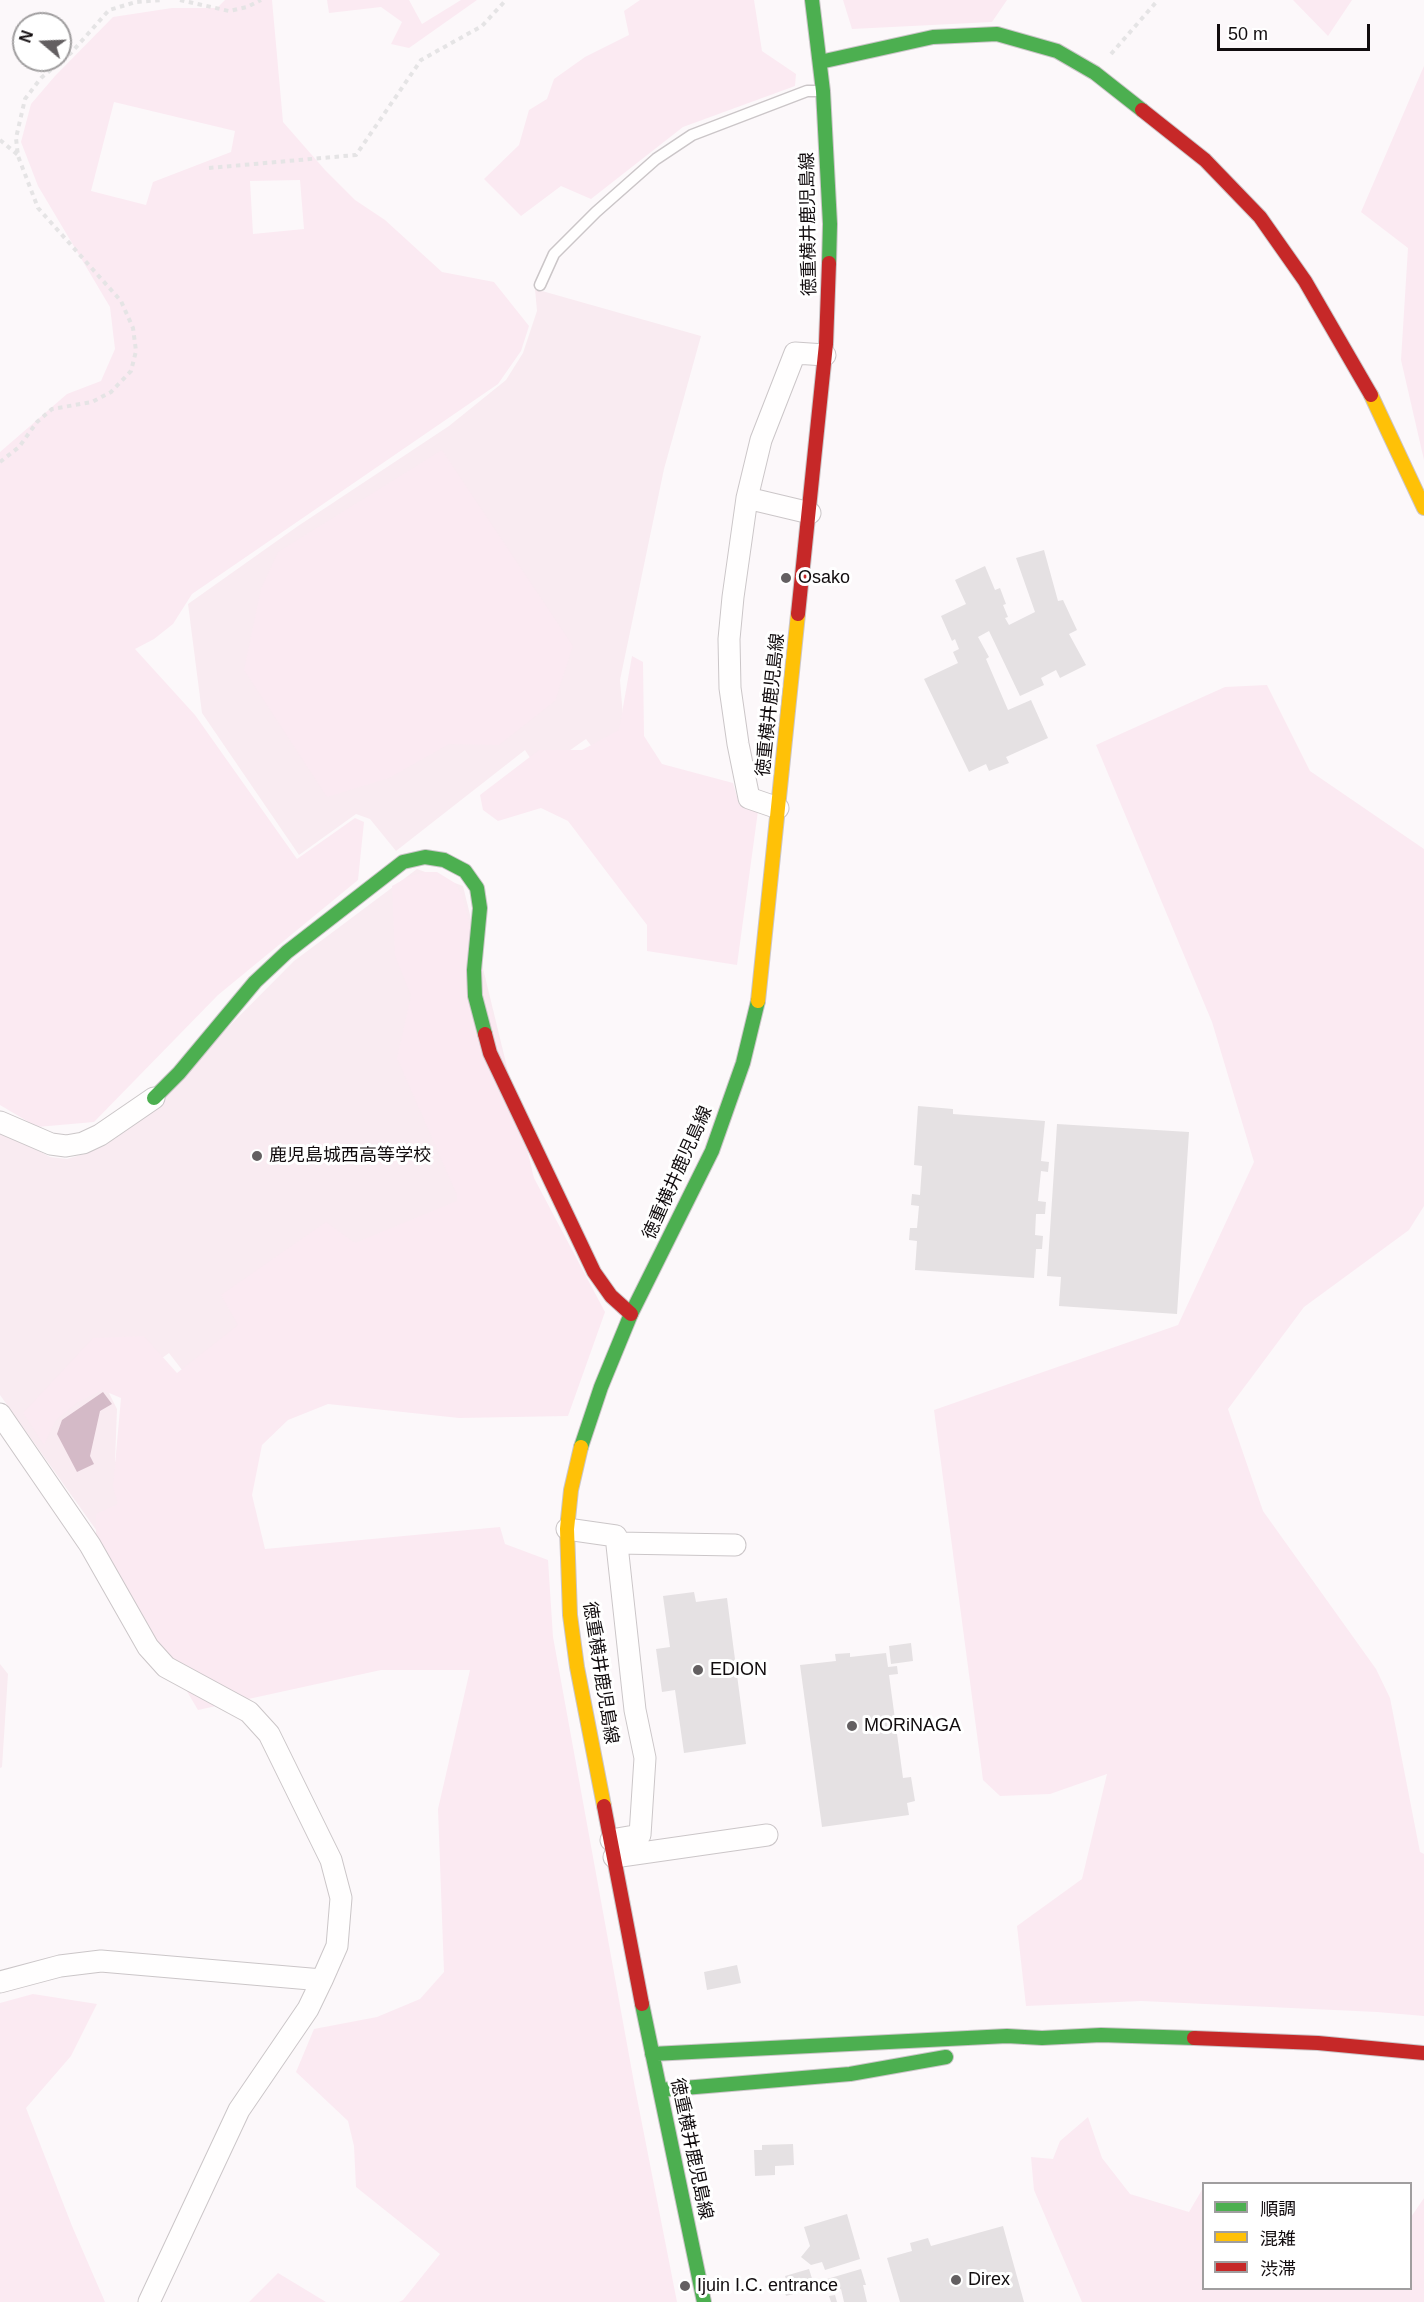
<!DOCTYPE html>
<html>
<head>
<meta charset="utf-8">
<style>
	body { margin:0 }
	#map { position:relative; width:1424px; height:2302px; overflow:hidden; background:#fcf8fa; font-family:Arial,"Noto Sans JP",sans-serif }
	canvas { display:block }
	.legend { position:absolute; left:1202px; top:2182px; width:210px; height:108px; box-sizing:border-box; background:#fff; border:2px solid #a09e9f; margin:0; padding:8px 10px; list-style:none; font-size:18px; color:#110c0e }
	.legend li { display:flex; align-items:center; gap:12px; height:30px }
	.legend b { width:30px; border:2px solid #a09e9f }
	.north { position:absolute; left:12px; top:12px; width:60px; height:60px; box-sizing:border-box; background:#fff; border:2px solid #a09e9f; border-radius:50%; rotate:289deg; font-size:16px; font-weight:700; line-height:24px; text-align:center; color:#110c0e }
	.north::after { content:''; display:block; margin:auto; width:21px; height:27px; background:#635f61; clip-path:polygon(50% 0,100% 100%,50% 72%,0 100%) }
	.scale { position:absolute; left:1217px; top:24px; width:153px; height:27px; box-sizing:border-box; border:3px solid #110c0e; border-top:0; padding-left:8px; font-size:18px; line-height:21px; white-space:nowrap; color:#110c0e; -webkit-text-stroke:4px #fff; paint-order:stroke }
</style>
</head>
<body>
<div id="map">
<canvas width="1424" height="2302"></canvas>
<ul class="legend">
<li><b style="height:8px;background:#4caf50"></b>順調</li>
<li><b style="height:8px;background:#ffc107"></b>混雑</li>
<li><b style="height:8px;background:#c62828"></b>渋滞</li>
</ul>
<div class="north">N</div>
<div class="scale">50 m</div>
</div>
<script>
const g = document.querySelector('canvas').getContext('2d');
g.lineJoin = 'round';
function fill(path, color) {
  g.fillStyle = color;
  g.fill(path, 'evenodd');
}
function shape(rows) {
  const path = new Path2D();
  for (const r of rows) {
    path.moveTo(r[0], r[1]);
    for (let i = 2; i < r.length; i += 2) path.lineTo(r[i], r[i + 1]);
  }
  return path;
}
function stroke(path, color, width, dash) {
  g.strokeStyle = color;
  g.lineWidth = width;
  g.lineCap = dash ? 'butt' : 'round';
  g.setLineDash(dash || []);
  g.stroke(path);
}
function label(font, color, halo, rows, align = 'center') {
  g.font = font + ' Arial,"Noto Sans JP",sans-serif';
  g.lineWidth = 6;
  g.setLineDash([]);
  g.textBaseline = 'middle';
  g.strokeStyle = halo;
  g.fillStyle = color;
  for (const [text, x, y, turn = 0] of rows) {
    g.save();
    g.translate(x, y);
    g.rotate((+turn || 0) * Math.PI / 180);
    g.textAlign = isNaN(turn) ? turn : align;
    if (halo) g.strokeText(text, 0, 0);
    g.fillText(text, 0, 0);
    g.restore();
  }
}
const built = shape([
	[535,289,701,336,664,469,620,680,623,717,650,774,596,752,586,739,539,772,525,750,396,851,370,819,356,814,299,855,202,713,188,604,298,526,449,426,506,380,523,353,537,311],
	[417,869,463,886,532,1170,189,1379,169,1353,147,1369,105,1385,117,1409,115,1461,133,1480,131,1514,99,1534,0,1395,0,1133,15,1138,50,1157,67,1159,84,1154,129,1127,294,961],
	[0,1664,8,1674,2,1767,0,1768]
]);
const green = shape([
	[225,0,272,0,283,122,325,170,355,200,385,220,442,272,494,282,529,326,521,351,498,384,192,594,173,624,154,639,135,649,195,715,297,859,355,818,364,822,358,880,218,995,94,1122,37,1127,0,1105,0,452,67,394,101,381,115,349,110,307,38,186,21,142,31,104,55,76,113,17,172,8,217,8],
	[114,102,235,131,231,152,153,182,146,205,91,191],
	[300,180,304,229,253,234,250,181],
	[327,0,409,0,422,24,461,0,477,0,409,48,391,44,402,22,381,7,329,13],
	[640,0,754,0,762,51,796,74,795,86,683,127,591,199,561,186,521,216,484,179,519,145,529,110,547,99,554,79,585,57,629,35,624,11],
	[843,0,1007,0,992,22,852,29],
	[1293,0,1352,0,1328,36],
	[1424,66,1424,460,1401,360,1408,248,1361,212],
	[442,450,573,646,555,701,499,745,449,744,389,778,327,797,244,670,261,589,278,552],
	[632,656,643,662,644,736,662,764,733,783,739,804,758,811,737,965,647,951,647,925,568,821,541,808,498,821,483,810,480,795,539,750,582,750,619,730],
	[1267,685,1310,771,1424,849,1424,1206,1409,1230,1304,1307,1228,1409,1263,1511,1376,1669,1390,1698,1420,1852,1424,1854,1424,2016,1377,2012,1141,2001,1026,2006,1017,1926,1082,1879,1107,1774,1050,1794,1000,1796,983,1780,934,1410,1178,1325,1254,1162,1212,1022,1096,745,1225,687],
	[424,872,437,872,455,883,462,895,534,1178,605,1312,568,1416,459,1418,328,1404,288,1420,262,1445,252,1495,265,1549,500,1527,505,1544,548,1560,553,1637,635,2088,677,2302,399,2302,403,2300,440,2254,356,2187,354,2146,348,2121,296,2072,314,2029,377,2017,420,1999,444,1972,438,1809,470,1670,381,1670,198,1710,96,1538,96,1514,118,1504,113,1487,121,1398,102,1390,78,1402,56,1420,44,1445,23,1413,93,1338,144,1336,177,1373,238,1325,221,1295,326,1222,355,1243,457,1201,457,1195,397,1058,411,996,395,956,392,886,410,876],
	[33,1994,97,2004,71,2056,26,2108,72,2226,105,2302,0,2302,0,2003],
	[1088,2117,1102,2158,1130,2194,1189,2212,1203,2188,1204,2288,1410,2288,1411,2217,1424,2198,1424,2302,1082,2302,1034,2190,1031,2157,1053,2159,1060,2141],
	[278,2273,326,2302,249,2302]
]);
const water = shape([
	[103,1392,112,1404,100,1411,90,1456,94,1464,77,1472,57,1434,62,1420]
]);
const building = shape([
	[1044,550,1058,601,1063,600,1077,630,1069,634,1086,665,1060,678,1056,670,1041,678,1044,685,1020,696,989,631,978,637,989,657,986,659,1008,710,1031,700,1048,738,1006,757,1009,763,989,771,986,764,969,772,924,679,958,663,953,652,959,649,955,639,952,641,941,616,966,604,955,580,985,566,995,590,1000,588,1006,604,1003,605,1008,617,1005,618,1009,625,1035,612,1016,558],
	[918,1106,953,1109,953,1114,1045,1121,1041,1161,1049,1162,1048,1172,1041,1171,1038,1201,1046,1202,1045,1214,1036,1214,1035,1235,1043,1236,1042,1249,1036,1249,1034,1278,915,1270,917,1241,909,1240,910,1228,917,1228,919,1206,911,1205,912,1194,920,1195,922,1166,914,1165],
	[1057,1124,1189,1132,1177,1314,1059,1306,1061,1277,1047,1276],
	[694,1592,696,1602,727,1598,746,1744,684,1753,675,1690,662,1692,656,1649,670,1647,663,1596],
	[911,1643,913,1661,891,1664,889,1646],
	[850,1653,850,1657,886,1653,888,1667,897,1666,898,1674,889,1675,903,1778,911,1777,915,1801,907,1803,909,1815,822,1827,800,1665,836,1661,835,1654],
	[737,1965,741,1983,707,1990,704,1972],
	[793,2144,794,2165,775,2166,775,2175,755,2176,754,2150,762,2150,762,2145],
	[847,2214,860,2259,825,2270,822,2262,811,2265,801,2257,810,2246,804,2227],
	[1003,2226,1024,2302,900,2302,887,2258,912,2251,910,2243,928,2238,931,2246],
	[809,2269,815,2288,786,2296,783,2285,787,2283,785,2276],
	[861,2269,866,2285,863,2285,867,2302,844,2302,841,2289,830,2292,827,2279],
	[835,2295,837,2302,831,2302,829,2296]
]);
const path = shape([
	[180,0,229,11,247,7,261,0],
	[1111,54,1158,0],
	[0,140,18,155],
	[209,168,356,155,421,60,482,26,506,0],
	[0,462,19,447,37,422,52,409,92,402,111,392,131,371,136,351,133,328,121,301,38,208,18,156,16,138,25,99,41,78,71,53,109,10,136,2,162,0]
]);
const lane = shape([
	[540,285,554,254,596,212,656,159,692,135,807,91,820,91]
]);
const street = shape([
	[747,498,810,513],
	[778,808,749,798,738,744,730,688,729,639,733,597,747,498,761,440,795,353,825,355],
	[0,1122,51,1144,66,1146,83,1143,100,1135,154,1098],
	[0,1414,90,1545,148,1647,166,1667,249,1712,269,1734,331,1860,341,1898,337,1946,322,1980,308,2009,239,2110,149,2302],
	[567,1529,616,1536,635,1710,645,1758,640,1835,611,1840],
	[617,1543,735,1545],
	[614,1857,767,1835],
	[0,1982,60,1966,101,1961,322,1980]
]);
const fast = shape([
	[812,0,823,91,830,224,829,263],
	[820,62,933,37,997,34,1057,51,1095,73,1142,110],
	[154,1098,179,1073,255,982,287,952,403,862,425,857,444,860,465,871,477,888,480,908,474,970,475,996,485,1034],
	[581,1447,601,1387,631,1314,712,1151,743,1063,758,1001],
	[642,2004,704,2302],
	[652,2054,1007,2036,1042,2038,1101,2035,1194,2038],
	[660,2090,850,2074,946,2057]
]);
const slow = shape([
	[1371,395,1424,508],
	[758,1001,798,614],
	[581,1447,571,1490,567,1529,570,1615,577,1667,604,1806]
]);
const jam = shape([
	[1142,110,1205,160,1260,217,1305,281,1371,395],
	[798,614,826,344,829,263],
	[485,1034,490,1053,594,1272,611,1296,631,1314],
	[604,1806,642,2004],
	[1194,2038,1318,2043,1424,2053]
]);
const markers = [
	[786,578,6,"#635f61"],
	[257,1156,6,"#635f61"],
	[698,1670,6,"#635f61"],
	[852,1726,6,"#635f61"],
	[956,2280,6,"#635f61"],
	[685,2286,6,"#635f61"]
];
const streetNames = [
	["徳重横井鹿児島線",809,224,-91],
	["徳重横井鹿児島線",771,705,-84],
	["徳重横井鹿児島線",678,1173,-66],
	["徳重横井鹿児島線",600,1673,81],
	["徳重横井鹿児島線",691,2149,78]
];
const poiNames = [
	["Osako",798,578],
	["鹿児島城西高等学校",269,1156],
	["EDION",710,1670],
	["MORiNAGA",864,1726],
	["Direx",968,2280],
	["Ijuin I.C. entrance",697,2286]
];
fill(built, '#f9ebf1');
fill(green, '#fbeaf2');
fill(water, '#d4bac7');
fill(building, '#e5e1e3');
stroke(lane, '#cbc6c8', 13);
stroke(street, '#cbc6c8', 23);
stroke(fast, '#cbc6c8', 16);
stroke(slow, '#cbc6c8', 16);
stroke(jam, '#cbc6c8', 16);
stroke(path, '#e5e4e5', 4, [4.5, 4.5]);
stroke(lane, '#fffefe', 10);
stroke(street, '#fffefe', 21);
stroke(fast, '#4caf50', 14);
stroke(slow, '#ffc107', 14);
stroke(jam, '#c62828', 14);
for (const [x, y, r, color] of markers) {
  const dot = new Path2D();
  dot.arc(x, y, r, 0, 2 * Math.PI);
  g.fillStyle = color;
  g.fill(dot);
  stroke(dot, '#fff', 2);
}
label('18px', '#110c0e', '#fff', streetNames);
label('18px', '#110c0e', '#fff', poiNames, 'left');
</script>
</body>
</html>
